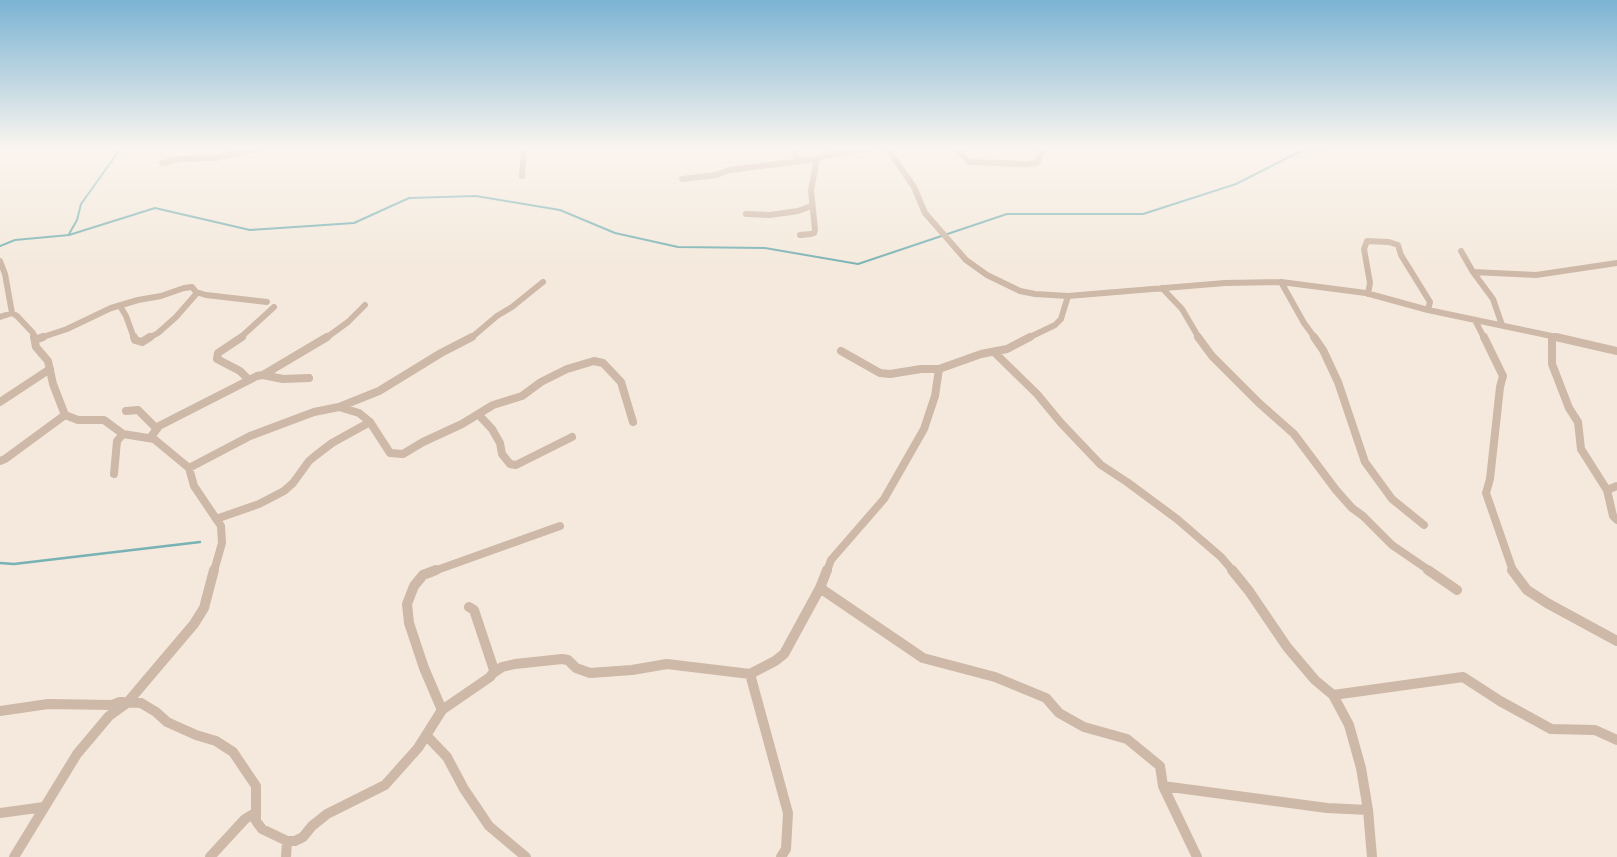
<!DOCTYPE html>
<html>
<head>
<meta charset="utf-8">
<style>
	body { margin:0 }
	canvas { display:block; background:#f4e9dc }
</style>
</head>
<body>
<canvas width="1617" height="857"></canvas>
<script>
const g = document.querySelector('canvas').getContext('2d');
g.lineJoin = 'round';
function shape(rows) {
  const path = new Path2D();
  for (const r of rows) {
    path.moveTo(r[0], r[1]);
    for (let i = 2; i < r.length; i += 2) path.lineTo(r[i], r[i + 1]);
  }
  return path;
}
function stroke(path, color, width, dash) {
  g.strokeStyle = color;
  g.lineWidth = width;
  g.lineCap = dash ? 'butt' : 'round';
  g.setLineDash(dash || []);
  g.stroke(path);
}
const streamFar1 = shape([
	[69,234,77,220,81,204,121,148],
	[0,246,15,240,69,235,155,208,250,230,354,223,409,198,476,196,560,210,615,233,678,247,765,248,858,264,1007,214,1143,214,1236,184,1303,150,1341,148]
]);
const stream = shape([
	[0,563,14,564,200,542]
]);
const minorFar2 = shape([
	[794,148,798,161],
	[887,148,914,187,925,213,966,260,987,275,1020,291,1035,294,1068,296,1225,283,1281,282,1366,293,1428,310,1561,338],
	[956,148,969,162,1026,164,1037,163,1042,153,1040,148],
	[162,163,180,159,215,158,258,148],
	[522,176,524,148],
	[682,179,716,175,729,170,817,159],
	[746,214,770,215,798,211,811,206],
	[800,235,811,234,814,233,815,230,811,190,817,159,823,156,871,148],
	[1461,251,1473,272,1493,299,1502,325],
	[0,261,5,274,12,313,17,316,33,333,34,338],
	[1473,272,1536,275,1617,263],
	[1281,282,1304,323,1315,338],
	[1162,288,1182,309,1199,338],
	[1368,294,1370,283,1364,249,1367,241,1389,242,1398,245,1401,255,1430,302,1428,310],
	[120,306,126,316,134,338],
	[0,317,12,313],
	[1475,320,1484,338],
	[40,338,67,329,111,308,138,300,161,296,184,288,192,287,196,292,206,295,267,302],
	[149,338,158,333,176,317,197,293],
	[240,338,274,307],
	[326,338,348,322,365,305],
	[471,338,497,316,512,307,543,282],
	[1028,338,1055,325,1061,319,1068,296]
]);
const minorFar1 = shape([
	[34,337,36,347,48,361,53,384,65,415,78,420,104,420,123,434,154,439,189,468,194,486,221,526,222,543,214,571],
	[134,337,135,340,142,342,150,337],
	[242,337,218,353,217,359,240,371,249,380],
	[1198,337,1212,356,1259,403,1294,434,1336,490,1352,508,1363,516,1392,545,1430,571],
	[1314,337,1323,350,1338,382,1365,462,1392,499,1424,525],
	[1484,337,1503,376,1500,387,1490,479,1486,493,1513,571],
	[1552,337,1552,364,1569,408,1578,422,1581,449,1607,490,1613,516,1617,520],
	[1556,337,1617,351],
	[35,340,43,337],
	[841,351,880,373,890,374,921,369,939,369,981,354,1007,349,1030,337],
	[994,352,1037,394,1061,423,1101,465,1127,482,1177,519,1221,557,1233,571],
	[263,375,327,337],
	[0,402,50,369],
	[126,411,138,410,157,429],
	[478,414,492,429,500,443,502,454,510,464,516,465,572,437],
	[370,422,390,453,403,454,423,442,462,424,493,405,522,396,541,382,567,369,594,361,603,363,621,382,633,422],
	[150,438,159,426,257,376,263,375,283,379,309,378],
	[0,461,5,459,65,415],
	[189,468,250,436,314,412,339,407],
	[114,474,117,441,123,434],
	[1607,490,1617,486],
	[216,519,259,504,284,491,293,483,309,461,315,456,332,443,370,422,359,413,339,407,379,391,441,353,472,337],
	[434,571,560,526],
	[827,571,831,560,884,499,924,429,935,396,939,369]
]);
const minor = shape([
	[436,570,423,575,414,586,407,604,409,623,424,668,442,710],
	[1232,570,1249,591,1287,647,1315,680,1333,695],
	[1428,570,1457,590],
	[1512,570,1527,590,1547,603,1617,641],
	[820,588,923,658,995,677,1046,698,1059,713,1084,727,1127,739,1160,766,1163,786,1197,857],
	[493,673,502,667,515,664,562,659,568,660,576,668,590,673,632,670,667,664,750,674,775,661,784,654,820,588,827,570],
	[750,674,788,813,786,849,781,857],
	[0,711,48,704,112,705,120,702,141,703,156,712,167,722,196,735,216,741,233,752,256,786,256,821,262,829,287,841,295,841,303,837,312,826,327,814,385,785,418,748,442,710,490,677,493,673,494,670,474,610,469,607],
	[426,735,447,757,464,789,489,826,526,857],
	[1163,786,1327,808,1368,810,1361,768,1349,725,1333,695,1463,677,1500,701,1551,729,1595,730,1617,740],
	[1368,810,1372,857],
	[0,813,44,807],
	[14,857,77,754,109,716,127,703,194,624,204,608,214,570],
	[210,857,245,819,255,813],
	[286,857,287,841]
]);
stroke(streamFar1, '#78b2b4', 2);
stroke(stream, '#78b2b4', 2.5);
stroke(minorFar2, '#ceb8a7', 6);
stroke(minorFar1, '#ceb8a7', 8);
stroke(minor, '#ceb8a7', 10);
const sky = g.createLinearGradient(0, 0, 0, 268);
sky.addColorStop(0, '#7bb3d3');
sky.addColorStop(0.55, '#faf5ef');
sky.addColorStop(1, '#faf5ef00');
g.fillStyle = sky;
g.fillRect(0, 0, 1617, 268);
</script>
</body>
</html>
